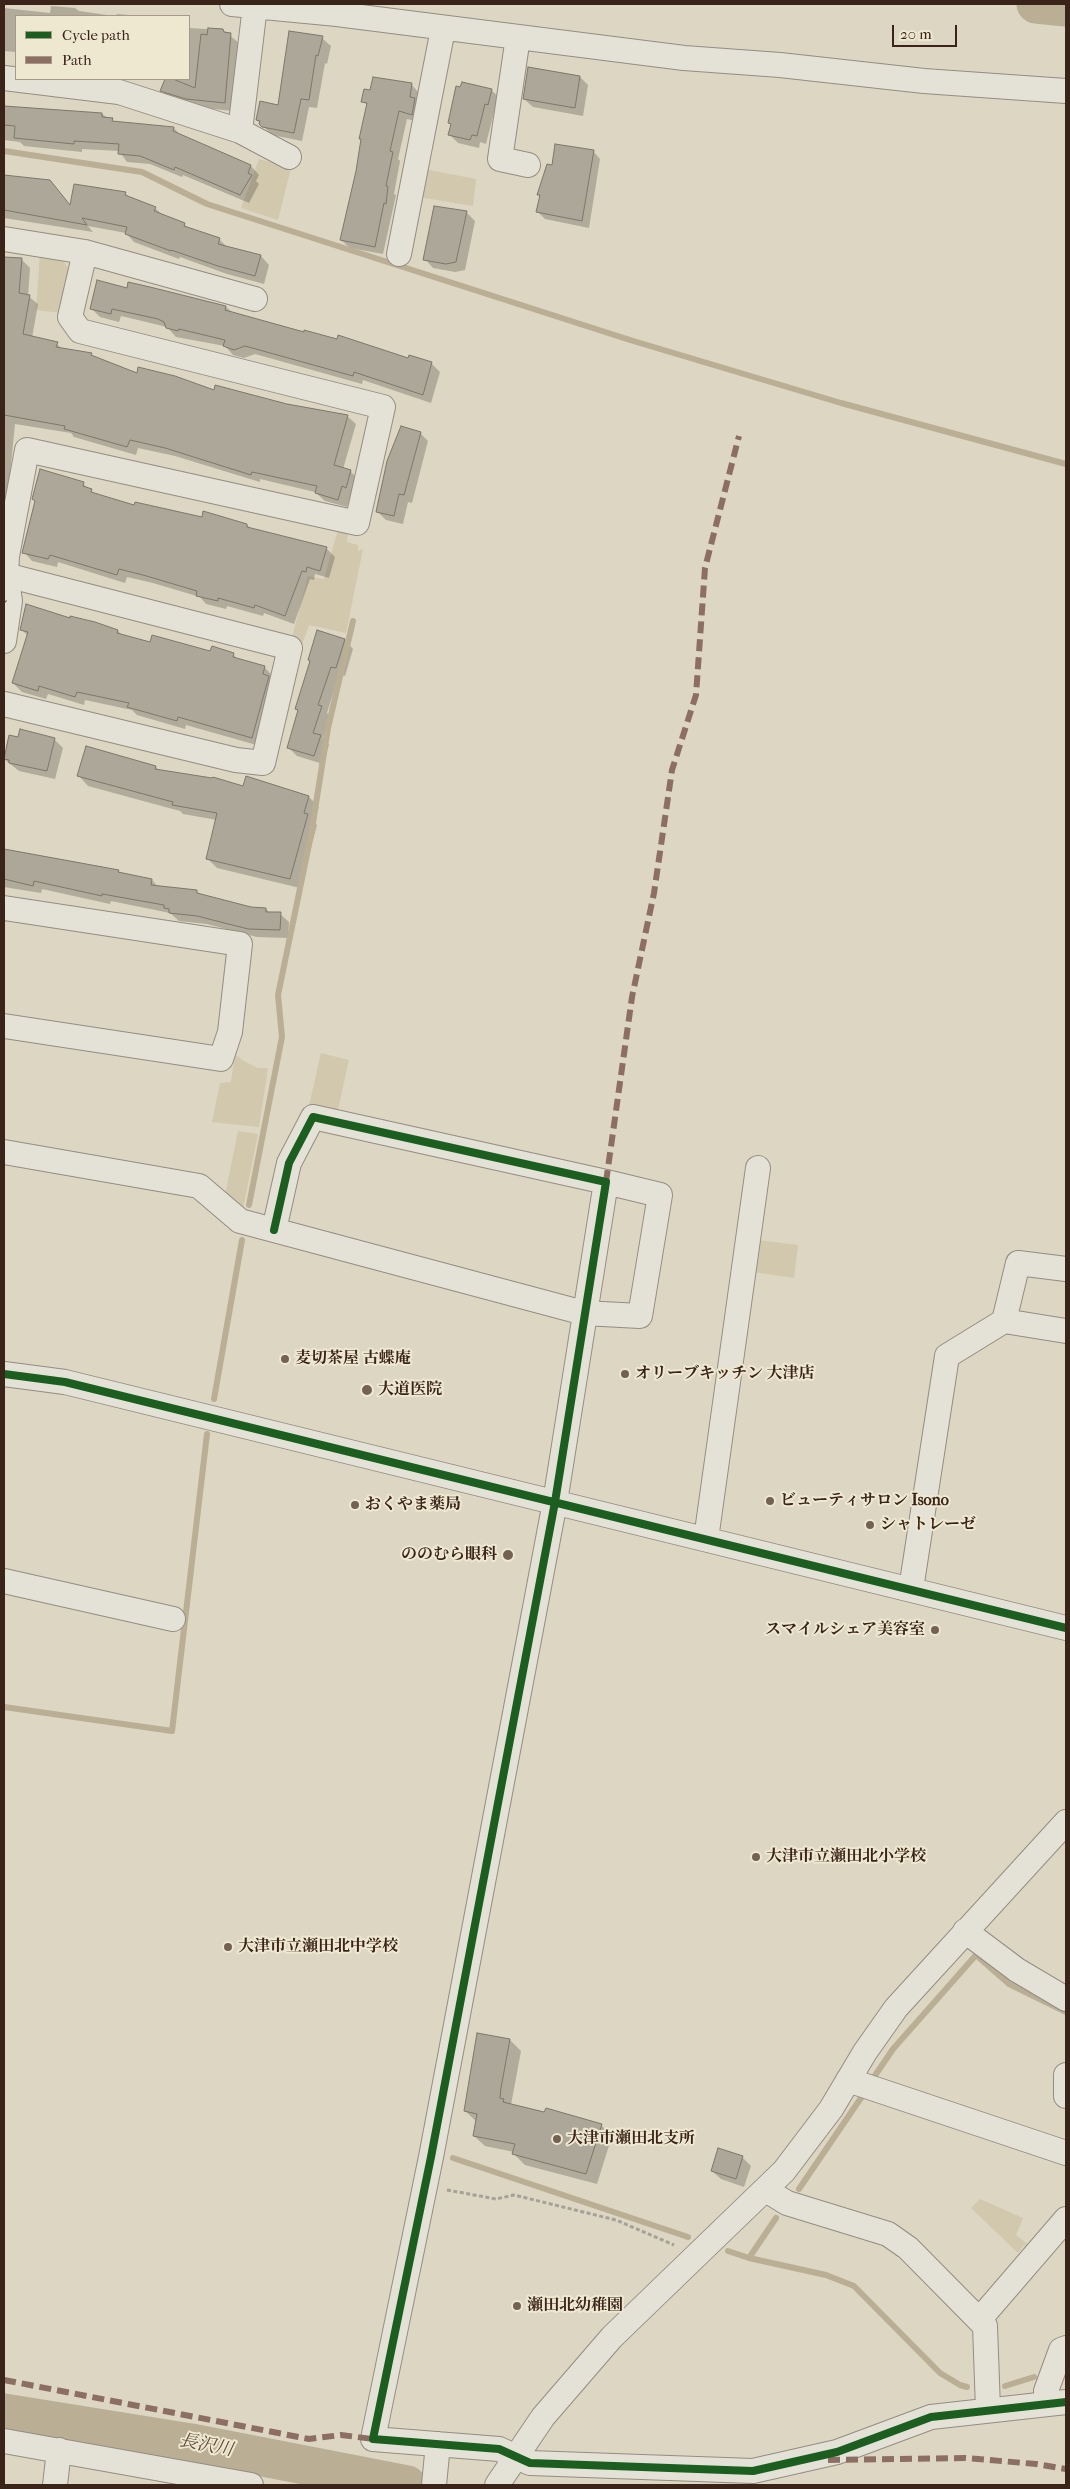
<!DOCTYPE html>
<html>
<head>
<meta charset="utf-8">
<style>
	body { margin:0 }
	#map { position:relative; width:1070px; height:2489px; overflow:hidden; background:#dcd6c2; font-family:"IM FELL French Canon",serif }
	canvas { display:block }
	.frame { position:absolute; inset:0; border:5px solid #3a2318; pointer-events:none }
	.legend { position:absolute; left:15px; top:15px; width:175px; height:65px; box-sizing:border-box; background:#efe8d1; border:1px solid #a79987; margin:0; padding:6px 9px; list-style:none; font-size:15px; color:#3a2318 }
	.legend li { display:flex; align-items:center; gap:10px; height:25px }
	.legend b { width:25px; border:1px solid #a79987 }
	.scale { position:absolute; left:892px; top:25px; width:65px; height:22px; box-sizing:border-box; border:2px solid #3a2318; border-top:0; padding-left:6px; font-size:15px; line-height:18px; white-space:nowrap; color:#3a2318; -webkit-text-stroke:4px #efe8d1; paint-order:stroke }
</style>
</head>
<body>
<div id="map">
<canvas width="1070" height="2489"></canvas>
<div class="frame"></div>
<ul class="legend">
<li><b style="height:6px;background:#1b5e20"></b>Cycle path</li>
<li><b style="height:6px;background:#8d6e63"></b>Path</li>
</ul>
<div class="scale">20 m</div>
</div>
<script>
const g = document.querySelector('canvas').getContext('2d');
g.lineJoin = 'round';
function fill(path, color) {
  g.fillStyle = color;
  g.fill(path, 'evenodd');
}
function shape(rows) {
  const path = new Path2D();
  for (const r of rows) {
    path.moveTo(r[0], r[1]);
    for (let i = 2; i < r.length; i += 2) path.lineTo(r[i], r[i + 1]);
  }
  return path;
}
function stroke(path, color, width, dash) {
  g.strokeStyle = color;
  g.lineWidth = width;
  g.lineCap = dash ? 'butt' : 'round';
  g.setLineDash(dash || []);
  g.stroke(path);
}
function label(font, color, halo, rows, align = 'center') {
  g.font = font + ' "IM FELL French Canon","Noto Serif JP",serif';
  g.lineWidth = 4;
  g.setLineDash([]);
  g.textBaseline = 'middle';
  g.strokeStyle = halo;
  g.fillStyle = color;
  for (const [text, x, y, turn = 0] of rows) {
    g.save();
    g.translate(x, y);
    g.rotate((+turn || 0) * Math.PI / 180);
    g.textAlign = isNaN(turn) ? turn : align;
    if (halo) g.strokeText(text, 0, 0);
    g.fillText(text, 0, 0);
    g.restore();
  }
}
const green = shape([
	[259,159,291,168,278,220,241,208],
	[424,169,476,179,473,206,419,197],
	[40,253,57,254,70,270,61,313,36,310],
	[338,530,348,532,347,542,358,545,358,551,363,549,346,633,309,625,302,645,291,641,308,576,324,579],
	[321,1053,349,1060,337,1114,308,1110],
	[235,1054,242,1060,258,1068,268,1068,259,1127,212,1122,220,1083,231,1082],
	[238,1131,258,1134,242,1214,224,1200],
	[758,1240,798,1245,794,1278,753,1272],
	[980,2199,1023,2218,1016,2235,1030,2246,1027,2249,1024,2245,1018,2253,971,2208]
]);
const shadow = shape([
	[51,6,75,8,79,11,114,16,16,16,16,52,4,51,4,8,50,13],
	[117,14,140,16,116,16],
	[189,28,223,30,239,43,233,111,195,107,169,98,161,90,166,79,189,79],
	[322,38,331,46,327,64,325,63,317,108,309,107,302,141,272,135,257,120,279,107],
	[580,77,588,85,583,116,533,107,524,99],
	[411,84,419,93,420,122,407,119,398,159,400,161,394,194,396,195,383,254,350,248,341,240,357,171,362,140,360,138,368,106,363,101,371,91],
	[491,90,500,98,496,113,494,112,486,144,480,142,479,148,458,143,450,135,452,126,449,123],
	[4,105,10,108,102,114,115,122,174,128,182,137,251,166,259,175,256,181,259,184,249,203,183,175,182,177,150,164,127,162,119,151,82,149,82,152,24,146,20,142,4,140],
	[593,151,600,159,589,228,545,219,538,212,541,197,539,195,553,166],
	[4,176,49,181,71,206,125,193,130,198,155,208,164,216,184,224,189,229,219,239,227,247,261,256,269,265,264,284,227,274,180,257,179,259,134,242,126,233,88,226,93,232,4,218],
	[466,212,475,221,465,270,455,272,433,268,425,259],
	[4,258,22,260,30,268,28,296,38,304,32,338,57,344,63,350,91,354,95,358,137,375,347,416,356,424,343,469,350,471,359,480,354,495,351,494,347,507,325,501,315,492,260,479,260,482,175,456,138,448,136,455,74,437,71,433,15,424,4,532],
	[149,288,226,307,233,313,409,360,431,363,440,372,431,403,363,380,362,384,255,354,244,358,233,355,225,346,176,337,167,327,121,316,119,322,100,317,91,308,128,289],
	[420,433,428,441,412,503,408,502,403,524,386,520,377,511],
	[83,484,96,495,135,507,247,525,251,529,326,548,335,557,329,578,315,574,314,580,310,579,294,624,264,613,263,616,227,606,226,609,206,604,200,597,153,583,127,577,125,583,58,562,57,567,32,561,24,552,36,502,33,499],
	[71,619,118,631,122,635,151,644,233,654,238,660,264,667,273,676,260,746,186,725,185,729,137,715,132,710,85,700,84,705,48,694,46,699,22,692,13,683,28,636,21,629],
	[318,632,345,640,353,649,345,676,339,674,327,713,330,716,323,738,329,745,323,764,297,756,288,747,299,712,296,709,311,661],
	[19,739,54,739,63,748,55,779,19,771,4,759],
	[156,767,159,771,244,787,309,797,319,807,314,822,317,825,300,888,217,868,207,858,217,820,183,814,180,811,88,786,79,776],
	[4,851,118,871,121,874,152,880,158,887,196,891,201,895,251,908,266,909,270,913,280,914,289,922,288,938,257,937,207,924,179,921,170,913,111,901,110,904,42,889,41,893,4,887],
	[478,2034,510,2040,521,2051,511,2105,601,2125,612,2136,597,2184,525,2165,514,2154,514,2152,485,2146,474,2136,477,2122,465,2111],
	[742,2157,751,2166,744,2187,721,2179,712,2171]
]);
const stream = shape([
	[4,151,142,172,207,204,630,340,841,403,1066,464],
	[249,1205,282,1037,278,995,311,835,328,728,353,621],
	[214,1399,242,1240],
	[4,1707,172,1731,207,1434],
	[870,2083,893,2049,976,1955,1009,1984,1066,2012],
	[453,2158,688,2237],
	[799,2189,865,2092],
	[728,2251,749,2258,826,2275,854,2286,940,2373,960,2385,967,2387],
	[749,2258,776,2218],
	[1005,2386,1034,2377]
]);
const river = shape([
	[1036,4,1066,7],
	[4,2413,191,2443,407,2485]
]);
const building = shape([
	[208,28,223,29,224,32,231,33,225,103,186,99,160,91,165,79,173,79,195,88,201,34,207,35,208,28],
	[289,31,323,36,318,56,316,55,309,100,301,99,294,133,262,127,259,124,260,121,256,120,260,101,278,105,289,31],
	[528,67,580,76,575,108,523,99,528,67],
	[373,77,412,83,410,97,415,98,412,115,399,111,390,151,393,152,386,186,388,186,386,204,384,203,375,247,340,240,356,171,361,139,359,139,367,103,361,102,364,89,370,90,373,77],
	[462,82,492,89,488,105,485,104,477,136,472,135,470,140,448,135,451,124,448,123,456,86,460,87,462,82],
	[4,106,102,113,102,117,113,118,112,121,174,127,173,131,251,165,248,173,252,175,240,195,175,167,174,170,140,156,118,154,119,144,74,141,74,144,14,138,15,126,4,125,4,106],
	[555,144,594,150,582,221,536,212,540,195,537,195,547,164,552,165,555,144],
	[4,175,50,180,70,205,74,184,126,192,125,195,156,207,154,211,185,223,184,226,220,238,218,244,261,255,255,276,218,266,171,250,171,251,125,234,127,227,82,218,87,225,4,210,4,175],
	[434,206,467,211,456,262,446,264,423,260,434,206],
	[4,257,22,258,19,293,30,295,23,334,58,342,56,347,92,353,91,355,137,373,138,367,175,376,214,390,215,385,287,404,348,415,334,465,351,470,346,488,342,486,338,500,315,493,317,486,252,472,251,475,165,448,130,440,127,447,64,429,65,426,4,415,4,257],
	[97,280,127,288,128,282,150,287,226,306,225,310,304,332,304,330,337,339,338,335,408,358,409,355,432,362,423,395,354,372,353,376,245,346,234,350,223,346,225,340,179,329,178,331,166,328,164,322,158,319,112,309,111,314,90,309,97,280],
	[401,426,421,432,404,495,399,494,394,516,376,512,387,461,401,426],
	[40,469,84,482,83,486,92,489,91,492,134,505,135,502,202,517,203,511,247,524,247,527,327,547,320,571,307,567,306,572,302,571,285,616,255,605,254,608,218,598,218,601,196,596,197,591,143,575,119,569,117,575,50,555,48,559,22,553,35,501,32,499,40,469],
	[26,604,70,618,70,616,95,622,118,630,117,633,150,642,152,635,210,651,212,646,234,653,233,657,265,666,263,674,269,676,252,738,178,717,177,721,127,707,129,703,77,692,75,697,39,686,38,691,12,683,28,632,20,630,26,604],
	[317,630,345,639,336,668,331,667,318,705,322,706,313,733,321,735,314,756,287,748,298,710,295,709,310,661,308,660,317,630],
	[20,729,55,738,47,771,9,763,9,760,4,759,9,735,18,737,20,729],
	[86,746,156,766,155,769,212,778,213,777,243,786,246,776,309,796,304,813,308,814,290,879,206,859,217,813,172,805,173,802,77,776,86,746],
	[4,849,119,870,118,872,152,879,151,885,197,890,197,893,251,907,266,908,266,912,281,912,280,930,248,929,197,916,169,913,169,909,164,908,164,905,102,894,102,896,34,881,33,886,4,879,4,849],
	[477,2033,510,2039,501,2088,500,2098,504,2099,503,2102,544,2112,546,2108,602,2124,586,2174,512,2154,515,2144,473,2136,477,2114,464,2111,477,2033],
	[718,2148,743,2156,736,2179,711,2171,718,2148]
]);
const path = shape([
	[447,2190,496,2199,514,2195,616,2220,674,2245]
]);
const minor = shape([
	[232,4,337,14,684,58,780,65,924,81,1066,91],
	[518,37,500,159,528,165],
	[4,78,119,92,240,131,289,157],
	[240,131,255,6],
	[4,239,85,252,255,299],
	[399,254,443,29],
	[4,641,10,601,6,575,7,556,27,450,357,523,383,407,80,331,70,317,85,252],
	[4,704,236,760,263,763,290,648,6,575],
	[4,908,240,944,230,1032,221,1059,4,1026],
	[4,1152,199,1186,240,1221,584,1313,640,1316,660,1195,606,1182],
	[274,1230,289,1163,313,1117,606,1182,555,1502,431,2157,373,2439,499,2449,530,2463,753,2471,837,2452,931,2417,1066,2402],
	[1004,1321,1018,1263,1066,1269],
	[4,1374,65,1382,1066,1628],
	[706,1539,758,1168],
	[4,1581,173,1619],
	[911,1589,947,1356,1004,1321,1066,1331],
	[965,1931,1017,1970,1066,1999],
	[1066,2075,1066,2096],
	[848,2080,1066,2153],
	[766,2190,787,2203,888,2234,908,2248,985,2326,988,2409],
	[979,2320,1066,2219],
	[1048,2403,1046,2391,1061,2350,1066,2348],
	[4,2441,251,2485],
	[55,2485,59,2450],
	[434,2485,438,2444],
	[497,2485,543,2417,612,2337,784,2171,831,2109,865,2052,896,2008,1066,1822]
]);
const quiet = shape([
	[4,602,5,603],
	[606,1182,632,997,654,893,672,770,696,695,705,568,739,436],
	[4,2380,309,2439,341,2435,373,2439],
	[828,2460,965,2458,1036,2464,1066,2469]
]);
const cycleway = shape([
	[274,1230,289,1163,313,1117,606,1182,555,1502,431,2157,373,2439,499,2449,530,2463,753,2471,837,2452,931,2417,1066,2402],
	[4,1374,65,1382,1066,1628]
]);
const markers = [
	[285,1359,5,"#736254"],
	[625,1374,5,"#736254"],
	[367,1390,6,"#736254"],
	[770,1501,5,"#736254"],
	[355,1505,5,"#736254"],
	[870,1525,5,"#736254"],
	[508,1555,6,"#736254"],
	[935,1630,5,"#736254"],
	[756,1857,5,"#736254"],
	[228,1947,5,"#736254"],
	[557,2139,5,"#736254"],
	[517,2306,5,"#736254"]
];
const poiNames = [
	["麦切茶屋 古蝶庵",295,1359],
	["オリーブキッチン 大津店",635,1374],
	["大道医院",378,1390],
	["ビューティサロン Isono",780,1501],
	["おくやま薬局",365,1505],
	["シャトレーゼ",880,1525],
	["ののむら眼科",497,1555,"right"],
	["スマイルシェア美容室",925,1630,"right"],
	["大津市立瀬田北小学校",766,1857],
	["大津市立瀬田北中学校",238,1947],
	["大津市瀬田北支所",567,2139],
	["瀬田北幼稚園",527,2306]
];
const waterNames = [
	["長沢川",206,2446,11]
];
fill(green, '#d2c8ae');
fill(shadow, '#0003');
stroke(stream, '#baae95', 6);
stroke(river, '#baae95', 39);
fill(building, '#ada799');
stroke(building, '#7d766b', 1);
stroke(minor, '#948d81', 26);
stroke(path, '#a6a198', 3, [4, 2.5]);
stroke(minor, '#e4e1d7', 24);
stroke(quiet, '#8d6e63', 6, [12, 6]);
stroke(cycleway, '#1b5e20', 8);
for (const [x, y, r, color] of markers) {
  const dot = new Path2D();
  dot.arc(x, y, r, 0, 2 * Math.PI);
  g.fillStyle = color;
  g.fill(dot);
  stroke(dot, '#efe8d1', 2);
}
label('bold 16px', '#3a2318', '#efe8d1', poiNames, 'left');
label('italic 18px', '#5c4838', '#efe8d1', waterNames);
</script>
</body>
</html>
